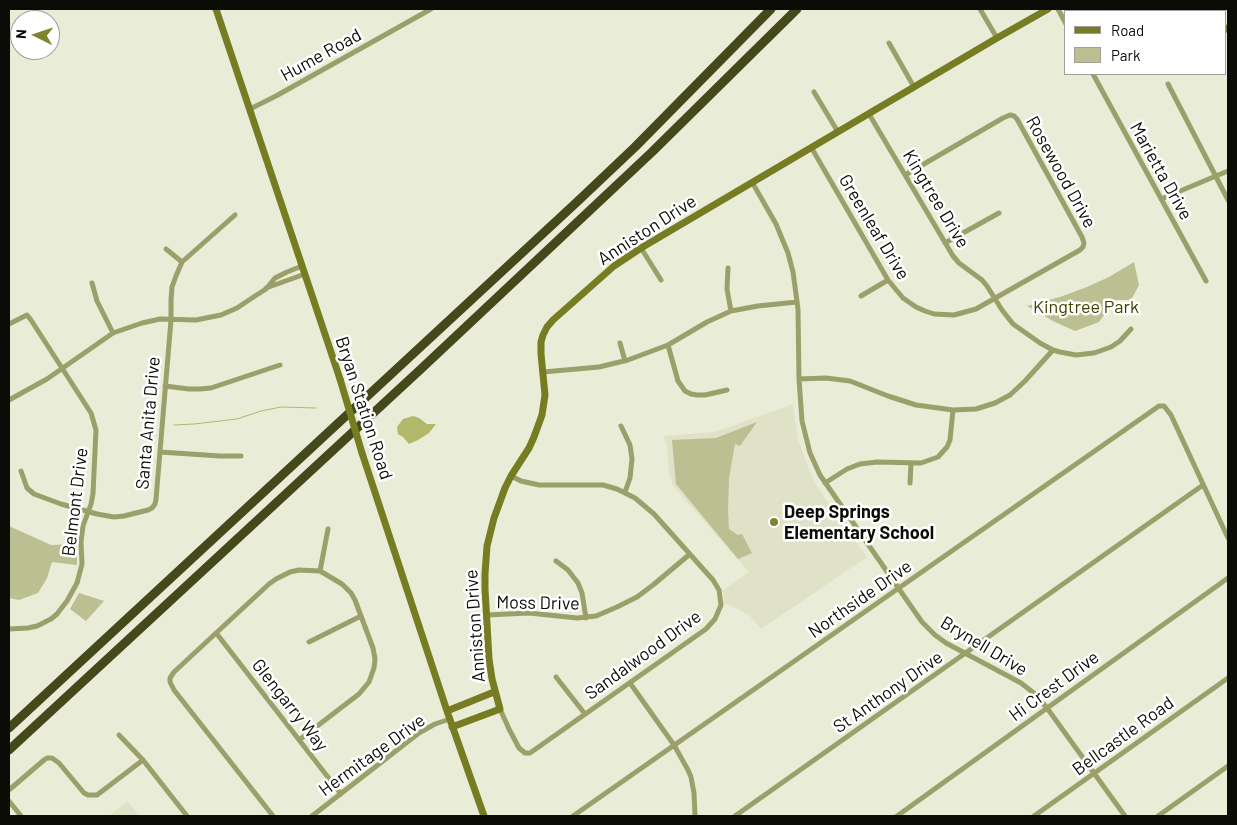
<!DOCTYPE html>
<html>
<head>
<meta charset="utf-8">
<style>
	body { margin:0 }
	#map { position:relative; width:1237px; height:825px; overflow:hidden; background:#e9ecd7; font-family:Barlow,sans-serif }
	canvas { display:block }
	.frame { position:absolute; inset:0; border:10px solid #0c0c06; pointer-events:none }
	.legend { position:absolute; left:1064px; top:10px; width:162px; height:65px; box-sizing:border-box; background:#fff; border:1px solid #9e9e9b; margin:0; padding:6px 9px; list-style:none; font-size:15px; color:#0c0c06 }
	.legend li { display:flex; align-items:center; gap:10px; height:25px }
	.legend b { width:25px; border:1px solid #9e9e9b }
	.north { position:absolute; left:10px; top:10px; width:50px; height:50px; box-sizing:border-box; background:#fff; border:1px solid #9e9e9b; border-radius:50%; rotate:274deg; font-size:14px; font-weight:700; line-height:20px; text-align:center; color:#0c0c06 }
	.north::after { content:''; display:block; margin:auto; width:18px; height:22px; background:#7f842f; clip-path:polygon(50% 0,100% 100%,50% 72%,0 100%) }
</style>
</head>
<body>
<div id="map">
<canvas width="1237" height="825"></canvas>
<div class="frame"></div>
<ul class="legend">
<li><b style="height:6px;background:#777b21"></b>Road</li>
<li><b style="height:14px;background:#bbbf91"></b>Park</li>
</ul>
<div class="north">N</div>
</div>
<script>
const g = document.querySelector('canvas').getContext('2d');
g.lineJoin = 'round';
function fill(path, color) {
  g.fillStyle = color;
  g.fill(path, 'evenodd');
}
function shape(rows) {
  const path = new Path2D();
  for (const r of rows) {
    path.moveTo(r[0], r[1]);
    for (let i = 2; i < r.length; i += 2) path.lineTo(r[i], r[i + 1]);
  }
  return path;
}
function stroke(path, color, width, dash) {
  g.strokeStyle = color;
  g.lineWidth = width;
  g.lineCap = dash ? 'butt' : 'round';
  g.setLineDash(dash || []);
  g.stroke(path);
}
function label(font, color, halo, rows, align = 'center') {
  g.font = font + ' Barlow,sans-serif';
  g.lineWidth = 5;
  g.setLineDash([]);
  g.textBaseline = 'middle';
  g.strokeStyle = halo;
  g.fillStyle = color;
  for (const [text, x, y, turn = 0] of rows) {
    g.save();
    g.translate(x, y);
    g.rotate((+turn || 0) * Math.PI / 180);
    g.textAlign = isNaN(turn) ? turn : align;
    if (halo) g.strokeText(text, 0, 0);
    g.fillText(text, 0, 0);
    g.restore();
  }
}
const built = shape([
	[793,404,798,439,809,469,818,488,867,557,761,629,749,615,736,608,724,603,724,594,722,591,749,572,674,487,669,474,667,447,664,436,715,432],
	[127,801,139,816,109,816]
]);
const green = shape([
	[1134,262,1139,285,1131,300,1115,300,1099,322,1075,331,1053,321,1027,306,1060,297,1087,287,1109,277],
	[757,422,740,446,735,444,729,478,728,511,729,529,738,535,742,534,752,553,738,559,676,484,672,440,716,438],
	[9,526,51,545,77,544,77,565,52,562,47,578,38,593,19,600,9,598],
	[79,593,104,601,86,621,70,609]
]);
const water = shape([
	[413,416,419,418,427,424,436,424,429,433,418,440,409,444,403,437,398,434,397,427,403,419]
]);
const stream = shape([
	[174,425,194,424,237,419,261,411,281,407,316,408]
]);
const street = shape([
	[980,9,997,38],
	[1058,9,1066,24],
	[889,43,914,87],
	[1093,74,1206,281],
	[1168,84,1228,200],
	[814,92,838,132],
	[250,109,276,96,431,9],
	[869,114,953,256,959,263,982,280,987,286,1002,310,1013,324,1040,343,1053,350,1060,352,1076,355,1094,353,1111,347,1120,341,1131,329],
	[811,147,888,280,903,298,916,307,925,311,934,314,954,315,976,309,1080,250,1083,247,1084,243,1082,237,1017,119,1014,116,1010,115,1003,118,905,175],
	[752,182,776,224,788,253,793,272,798,309,799,379,802,421,810,453,820,475,922,622,935,635,946,643,1021,683,1035,694,1047,708,1125,816],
	[1161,199,1228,171],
	[945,243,999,213],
	[641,248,661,280],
	[166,249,182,262],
	[728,268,727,289,731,311],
	[92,283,97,301,113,333],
	[266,288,305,274],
	[861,296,888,280],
	[9,324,27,315,31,320,91,413,96,430,93,494,91,504,83,526,81,542,82,564,77,583,67,601,57,614,51,619,37,626,28,628,9,629],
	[620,343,625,361],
	[668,345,678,381,685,391,691,394,697,395,705,395,727,390],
	[543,372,599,367,628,360,668,345,707,322,731,311,758,306,797,302],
	[799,379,826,378,850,381,888,396,916,405,953,410,976,409,995,403,1010,395,1025,381,1053,350],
	[165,386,189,389,200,389,211,388,280,365],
	[9,400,47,379,113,333,142,323,160,319,196,320,221,315,237,308,255,296,266,289,275,278,287,272,302,266],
	[621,426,630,445,632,459,630,478,625,492],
	[160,452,220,456,241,456],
	[21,471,27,488,34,494,61,504,97,514,114,517,124,516,148,510,152,508,155,504,156,499,171,320,171,300,172,287,176,276,182,262,235,215],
	[825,483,847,469,860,464,877,462,921,463,938,457,947,447,950,440,953,410],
	[910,483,911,464],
	[556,561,568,570,578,583,582,593,586,618],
	[320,571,328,529],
	[487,615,529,613,577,618,596,616,617,607,637,597,653,585,690,554],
	[217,634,341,794],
	[309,642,361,616],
	[556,677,585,714],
	[630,683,674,745,688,770,691,777,694,793,695,816],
	[500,709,509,729,519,748,525,753,530,753,706,629,715,619,721,605,719,590,713,580,654,514,635,498,617,489,603,485,539,485,521,481,511,476],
	[119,735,143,760,187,816],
	[9,790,44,760,47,758,52,758,59,763,84,793,88,795,97,795,143,760],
	[9,801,21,816],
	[273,816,174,690,170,682,170,678,174,672,269,584,276,579,290,572,299,570,320,571,342,584,351,593,355,600,373,648,375,659,374,668,369,682,359,694,299,740],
	[312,816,419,733,435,724,450,719],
	[573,816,1159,406,1164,406,1171,415,1228,538],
	[735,816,1203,485],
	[897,816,1228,578],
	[1034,816,1228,678],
	[1158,816,1228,766]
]);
const secondary = shape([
	[216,9,340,379],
	[1146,9,1153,11],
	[1226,29,1228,28],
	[362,453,447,711,484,816],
	[447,711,494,692],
	[452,727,500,709,492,679,489,659,485,589,485,574,487,546,494,518,505,488,511,476,529,448,534,437,542,415,545,395,541,354,541,342,543,335,547,327,553,320,614,266,641,248,997,38,1048,9]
]);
const highway = shape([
	[9,728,578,201,635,147,771,9],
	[9,750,422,368,652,152,797,9]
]);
const secondaryBridge = shape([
	[340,379,362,453]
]);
const markers = [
	[774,522,5,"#7f842f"]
];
const streetNames = [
	["Hume Road",321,55,-29],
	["Marietta Drive",1161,171,61],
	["Rosewood Drive",1061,172,61],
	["Kingtree Drive",936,199,59],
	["Greenleaf Drive",874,227,59],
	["Anniston Drive",647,230,-33],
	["Bryan Station Road",364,408,72],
	["Santa Anita Drive",148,423,-85],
	["Belmont Drive",75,502,-83],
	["Northside Drive",860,599,-35],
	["Moss Drive",538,603,1],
	["Anniston Drive",475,626,-94],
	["Brynell Drive",984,646,31],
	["Sandalwood Drive",643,655,-36],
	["Hi Crest Drive",1054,686,-36],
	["St Anthony Drive",888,692,-35],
	["Glengarry Way",290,705,52],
	["Bellcastle Road",1123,736,-36],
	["Hermitage Drive",372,755,-36]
];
const parkNames = [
	["Kingtree Park",1086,307]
];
const poiNames = [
	["Deep Springs",784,512],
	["Elementary School",784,533]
];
fill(built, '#dfe2c6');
fill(green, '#bbbf91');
fill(water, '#b2b869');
stroke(stream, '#b2b869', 1);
stroke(street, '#9ba06b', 5);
stroke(secondary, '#777b21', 7);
stroke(highway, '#45481b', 9);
stroke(secondaryBridge, '#777b21', 7);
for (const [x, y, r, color] of markers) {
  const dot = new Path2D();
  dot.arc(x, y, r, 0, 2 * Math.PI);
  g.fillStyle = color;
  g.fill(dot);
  stroke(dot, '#fff', 2);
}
label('18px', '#0c0c06', '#fff', streetNames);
label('18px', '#404202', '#fff', parkNames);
label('bold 18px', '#0c0c06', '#fff', poiNames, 'left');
</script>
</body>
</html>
